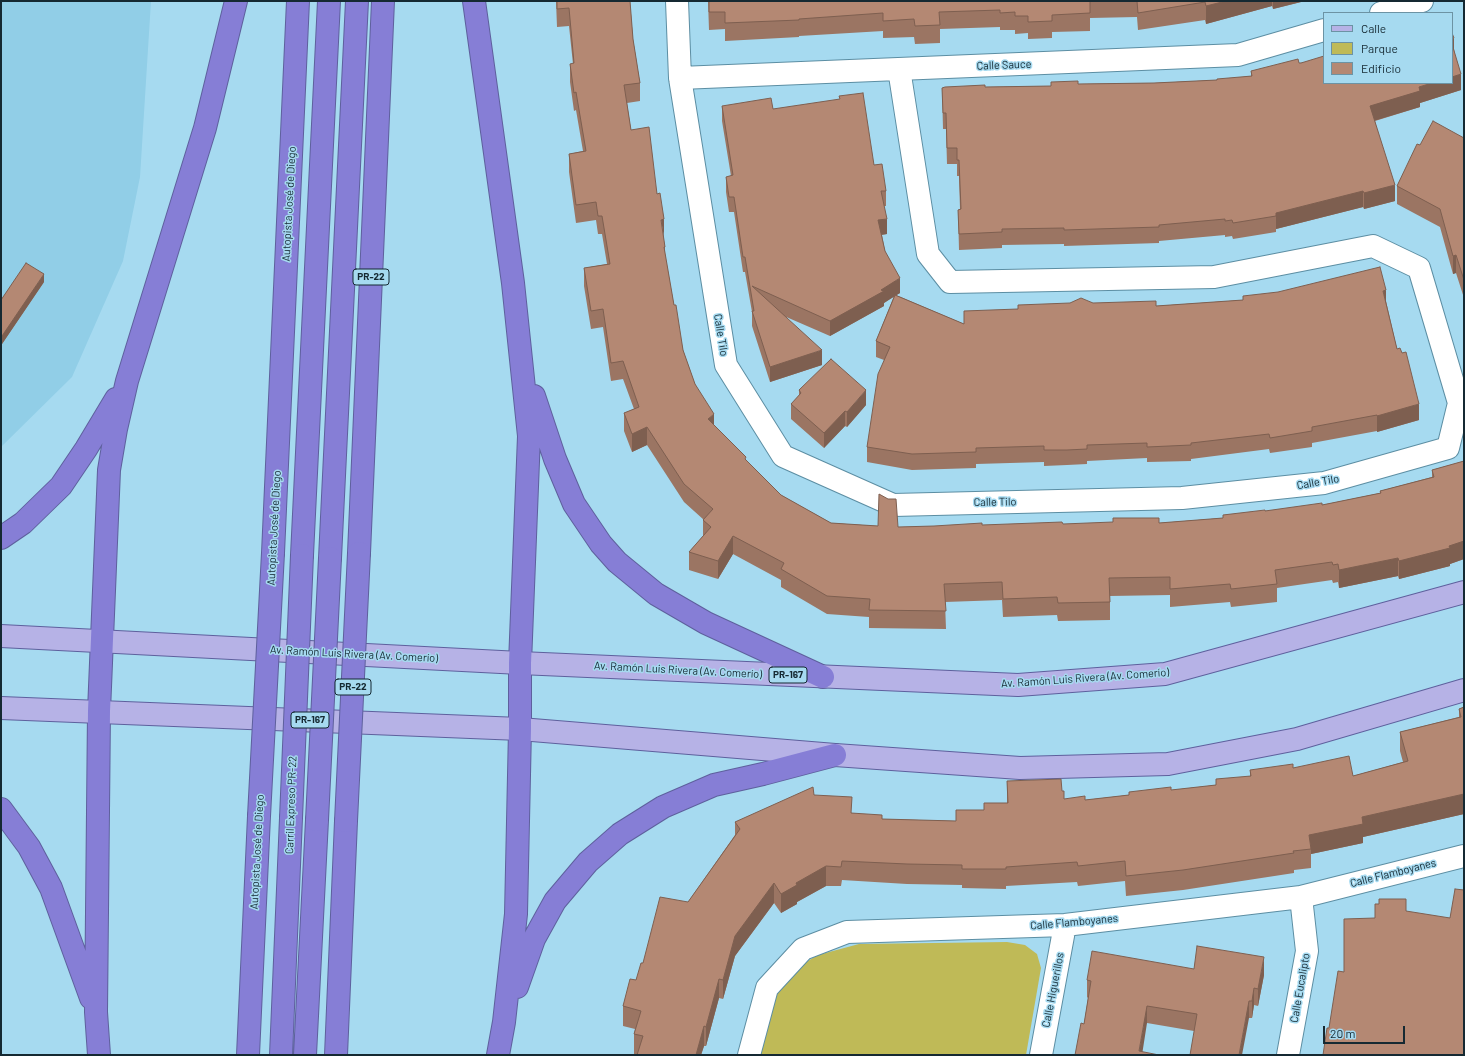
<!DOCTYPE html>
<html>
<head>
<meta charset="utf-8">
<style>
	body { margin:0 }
	#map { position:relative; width:1465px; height:1056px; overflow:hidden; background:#a6daf0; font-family:Barlow,sans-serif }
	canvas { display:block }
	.frame { position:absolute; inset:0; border:2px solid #152932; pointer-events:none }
	.legend { position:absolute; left:1323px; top:12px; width:130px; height:72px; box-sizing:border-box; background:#a6daf0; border:1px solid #6c93a4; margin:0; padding:5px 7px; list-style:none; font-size:12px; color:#152932 }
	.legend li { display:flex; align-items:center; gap:8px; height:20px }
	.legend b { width:20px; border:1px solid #6c93a4 }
	.scale { position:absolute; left:1323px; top:1026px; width:82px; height:18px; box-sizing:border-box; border:2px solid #152932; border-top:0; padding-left:5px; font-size:12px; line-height:14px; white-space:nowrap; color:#152932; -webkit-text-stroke:3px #a6daf0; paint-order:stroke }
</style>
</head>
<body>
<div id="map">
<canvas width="1465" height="1056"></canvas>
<div class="frame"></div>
<ul class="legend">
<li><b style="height:5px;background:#b6b2e6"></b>Calle</li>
<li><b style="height:11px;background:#bfba57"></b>Parque</li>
<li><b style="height:11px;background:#b48873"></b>Edificio</li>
</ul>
<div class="scale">20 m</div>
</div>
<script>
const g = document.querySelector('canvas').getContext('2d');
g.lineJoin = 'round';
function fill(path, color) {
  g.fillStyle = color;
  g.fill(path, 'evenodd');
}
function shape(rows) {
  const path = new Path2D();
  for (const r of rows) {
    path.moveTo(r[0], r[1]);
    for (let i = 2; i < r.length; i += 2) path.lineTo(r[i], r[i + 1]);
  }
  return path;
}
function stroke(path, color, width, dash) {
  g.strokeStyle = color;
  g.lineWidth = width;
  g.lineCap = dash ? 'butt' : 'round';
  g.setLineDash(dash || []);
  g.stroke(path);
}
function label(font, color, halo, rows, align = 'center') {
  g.font = font + ' Barlow,sans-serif';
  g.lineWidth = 3;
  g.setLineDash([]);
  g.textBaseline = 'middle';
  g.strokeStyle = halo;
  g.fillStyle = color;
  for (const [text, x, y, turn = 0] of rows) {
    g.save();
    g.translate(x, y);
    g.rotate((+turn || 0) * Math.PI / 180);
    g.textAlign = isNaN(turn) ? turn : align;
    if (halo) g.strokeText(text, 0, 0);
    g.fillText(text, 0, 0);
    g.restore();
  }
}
const built = shape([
	[1,1,151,1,140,177,123,261,72,377,1,447]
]);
const green = shape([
	[1007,942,1025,945,1037,954,1041,968,1026,1055,758,1055,773,993,787,973,818,955,859,944]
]);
const minor = shape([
	[677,1,680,78,726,365,783,456,893,505,1182,498,1324,483,1448,448,1459,403,1419,268,1373,246,1214,277,950,282,928,254,899,69],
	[1381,13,1422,1],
	[680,78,1238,55,1324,30],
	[749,1055,767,988,803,949,847,932,1065,925,1301,897,1464,856],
	[1041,1055,1065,925],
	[1288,1055,1307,951,1301,897]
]);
const major = shape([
	[1,636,520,663,1018,685,1165,674,1464,592],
	[1,708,520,729,835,755,1020,768,1168,764,1297,739,1464,690]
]);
const highway = shape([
	[474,1,513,283,529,436,520,663,520,729,516,914,504,1022,498,1055],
	[534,396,555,459,574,504,601,544,617,562,656,594,706,623,823,677],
	[1,538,23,523,61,486,86,449,116,399],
	[273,553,298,1],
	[359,553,383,1],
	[302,555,329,1],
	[330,558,357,1],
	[1,809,29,847,51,888,91,998],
	[517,987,534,939,555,901,588,862,620,834,663,807,714,785,763,774,835,755],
	[99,1055,96,1012,99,711,109,470,116,429,127,381,205,128,236,1],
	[248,1055,259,816],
	[281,1055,291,818],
	[305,1055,317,820],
	[336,1055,346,821]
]);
const highwayBridge = shape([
	[259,816,273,553],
	[291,818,302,555],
	[317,820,330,558],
	[346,821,359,553]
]);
const wall = shape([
	[556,1,630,1,633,39,640,83,640,101,627,103,631,130,657,194,665,247,665,254,674,305,683,350,695,384,714,426,746,461,781,495,831,523,878,526,898,527,1159,523,1223,518,1223,515,1265,511,1322,505,1380,493,1380,491,1432,477,1432,470,1464,461,1464,559,1450,564,1450,566,1399,579,1398,576,1339,588,1338,582,1333,583,1332,580,1277,588,1277,602,1231,607,1230,602,1170,607,1170,595,1110,596,1110,620,1058,621,1057,615,1003,617,1002,600,945,602,946,629,869,628,869,617,827,614,781,587,781,580,733,554,718,579,689,570,689,552,703,536,703,520,704,520,684,502,647,445,632,452,624,431,624,413,634,409,623,379,611,381,603,327,591,329,584,286,584,268,607,264,602,234,598,234,596,220,576,223,569,172,569,154,583,151,576,110,574,111,570,82,570,64,573,64,569,26,557,27],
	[708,1,1305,1,1273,9,1272,6,1206,24,1205,20,1138,30,1137,17,1090,18,1090,31,1052,32,1052,38,1028,39,1028,33,1015,34,1015,30,1000,30,1000,27,940,29,940,43,915,44,914,37,883,38,883,31,799,36,799,37,725,41,725,29,709,30],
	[1454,49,1461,90,1420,103,1420,107,1375,121,1395,201,1364,209,1363,207,1276,229,1276,232,1233,239,1232,236,1225,237,1225,235,1159,241,1159,243,1064,246,1064,244,1002,245,1002,248,959,250,958,210,960,209,959,176,957,176,957,164,947,164,946,129,943,129,942,88,985,87,1051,86,1078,84,1154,83,1217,80,1251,76,1251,71,1299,63],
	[722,106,773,109,874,165,886,191,886,206,884,206,887,234,882,235,885,251,900,293,896,295,964,324,1018,309,1093,303,1156,306,1243,300,1243,296,1386,301,1397,349,1419,420,1377,432,1377,431,1312,443,1312,447,1270,453,1269,449,1191,459,1191,461,1147,462,1147,458,1087,461,1087,464,1067,465,1044,466,1044,462,976,464,976,468,912,470,867,462,867,447,884,360,876,357,876,341,894,296,884,303,884,306,830,336,784,316,822,365,770,382,752,326,752,312,745,272,743,272,734,212,729,212,726,192,726,177,731,176,722,121],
	[1464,138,1464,298,1456,273,1453,274,1440,227,1397,204,1397,186,1420,145],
	[44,282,2,344,1,343,1,300],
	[799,390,866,405,847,427,845,426,824,448,791,419,791,404,799,396],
	[1464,707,1464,814,1363,837,1363,843,1311,854,1311,868,1294,870,1294,873,1183,890,1126,896,1125,881,1078,886,1077,882,1006,886,1006,889,962,888,962,885,907,884,842,880,841,886,826,886,797,902,797,904,781,913,774,903,735,956,723,999,719,998,706,1046,704,1046,701,1055,637,1055,634,1054,634,1034,635,1029,623,1026,623,1006,636,980,643,963,688,902,735,835,735,822,814,795,852,813,882,819,956,821,984,810,1007,803,1007,781,1062,791,1064,799,1085,800,1216,785,1250,776,1250,770,1293,768,1353,776,1403,762,1400,751,1400,732,1459,717,1459,709],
	[1194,969,1264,975,1258,1006,1254,1005,1252,1018,1249,1018,1194,1031,1147,1023,1075,1055,1084,1024,1088,998,1087,997,1087,980]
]);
const shadedWall = shape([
	[1226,1,1272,1,1272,6,1206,24,1206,6],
	[1273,1,1305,1,1273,9],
	[1454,38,1454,54,1452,55,1452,39],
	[1461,74,1461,90,1420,103,1420,107,1370,122,1370,106,1419,87,1432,83,1452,83,1452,77],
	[1395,185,1395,201,1364,209,1364,193],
	[1363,191,1363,207,1276,229,1276,213],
	[664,219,664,237,661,220],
	[887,219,887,234,878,235,878,220],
	[1456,255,1456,273,1453,274,1453,256],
	[44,274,44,282,2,344,2,336],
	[900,278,900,293,884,303,884,306,830,336,830,321],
	[1386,290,1386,306,1383,291],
	[822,350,822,365,770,382,770,367],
	[866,390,866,405,847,427,847,412],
	[1419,404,1419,420,1377,432,1377,416],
	[845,411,845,426,824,448,824,433],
	[714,414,714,432,708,419],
	[647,427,647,445,632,452,632,434],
	[733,536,733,554,718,579,718,561],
	[1464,541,1464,559,1450,564,1450,566,1399,579,1399,561],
	[1398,558,1398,576,1339,588,1339,570],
	[1464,794,1464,814,1363,837,1363,843,1311,854,1311,849,1309,835,1362,817],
	[826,866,826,886,797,902,797,904,781,913,781,894,796,883],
	[774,883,774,903,735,956,723,999,723,980,735,936],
	[1264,957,1264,975,1258,1006,1258,989],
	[719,979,719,998,706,1046,706,1027],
	[1254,988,1254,1005,1252,1018,1252,1001],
	[1249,1001,1249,1018,1242,1055,1239,1055],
	[1147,1006,1147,1023,1142,1055,1139,1051],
	[704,1026,704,1046,701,1055,696,1055]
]);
const building = shape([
	[557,1,630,1,633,39,640,83,624,85,631,130,649,127,657,194,660,193,664,219,661,220,665,247,664,247,674,305,676,305,683,350,695,384,714,414,708,419,746,457,745,459,781,495,831,523,878,526,879,494,888,499,896,499,898,527,934,526,982,523,982,525,1062,522,1063,524,1113,522,1113,518,1159,518,1159,523,1223,518,1223,515,1265,510,1265,511,1322,503,1322,505,1381,493,1380,491,1434,477,1432,470,1464,461,1464,541,1449,546,1450,548,1399,561,1398,558,1339,570,1338,564,1333,565,1332,562,1275,570,1277,584,1231,589,1230,584,1170,589,1170,577,1109,578,1110,602,1058,603,1057,597,1003,599,1002,582,944,584,946,611,869,610,870,599,827,596,781,569,784,563,733,536,718,561,689,552,711,527,703,520,713,509,684,484,647,427,632,434,624,413,639,407,623,361,611,363,603,309,591,311,584,268,610,264,602,216,598,216,596,202,576,205,569,154,586,151,576,92,574,93,570,64,574,63,569,8,557,9,557,1],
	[709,1,1090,1,1090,13,1052,15,1052,21,1028,22,1028,16,1015,16,1015,12,1000,13,1000,10,939,12,940,25,915,26,914,19,883,21,883,13,799,19,799,20,725,23,725,12,709,12,709,1],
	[1137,1,1226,1,1206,6,1205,2,1138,13,1137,1],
	[1452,33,1454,38,1452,39,1452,33],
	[1452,44,1461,74,1452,77,1452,44],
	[1324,56,1324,83,1432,83,1419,87,1420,91,1370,106,1395,185,1364,193,1363,191,1276,213,1276,216,1233,223,1232,220,1225,221,1225,219,1159,225,1159,227,1064,230,1064,228,1002,229,1002,232,959,234,958,210,961,209,959,160,957,160,957,148,947,148,946,113,943,113,942,88,945,87,985,85,985,87,1051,86,1051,82,1078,81,1078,84,1154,83,1217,80,1217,79,1252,76,1251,71,1298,59,1299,63,1301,63,1324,56],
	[863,93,874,165,882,164,886,191,881,191,887,219,878,220,885,251,900,278,881,290,884,291,830,321,752,286,822,350,770,367,752,311,754,311,745,257,743,257,734,197,729,197,726,177,733,175,722,106,771,98,773,109,840,99,839,96,863,93],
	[1433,121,1464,138,1464,280,1456,255,1453,256,1440,209,1397,186,1417,144,1420,145,1433,121],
	[26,263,44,274,2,336,1,335,1,300,26,263],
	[1380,267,1386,290,1383,291,1397,349,1400,348,1402,353,1406,352,1419,404,1377,416,1377,415,1312,427,1312,431,1270,438,1269,434,1191,443,1191,445,1147,447,1147,443,1087,445,1087,449,1067,450,1044,450,1044,446,976,448,976,452,912,454,867,447,878,374,890,347,876,341,895,295,964,324,964,311,1018,309,1018,305,1070,303,1081,298,1093,303,1156,301,1156,306,1243,300,1243,296,1278,292,1380,267],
	[831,359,866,390,847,412,845,411,824,433,791,404,801,393,799,390,831,359],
	[1464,707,1464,794,1362,817,1363,824,1309,835,1311,849,1293,851,1294,853,1183,870,1126,876,1125,861,1078,866,1077,862,1006,867,1006,869,962,869,962,865,907,864,842,861,841,867,826,866,796,883,797,885,781,894,774,883,735,936,723,980,719,979,706,1027,704,1026,696,1055,637,1055,643,1036,634,1034,641,1011,623,1006,630,979,636,980,641,963,643,963,660,897,688,902,740,829,735,822,813,787,814,795,852,797,851,813,882,815,882,819,956,821,956,810,984,810,984,803,1008,803,1007,781,1061,779,1062,791,1064,791,1064,799,1085,796,1085,800,1129,795,1129,792,1171,787,1171,790,1216,785,1216,779,1251,776,1250,770,1293,764,1293,768,1349,756,1353,776,1408,761,1400,732,1461,717,1459,709,1464,707],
	[1455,889,1464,890,1464,1055,1323,1055,1327,1028,1329,1028,1338,971,1344,972,1344,919,1375,918,1375,904,1379,904,1379,899,1406,899,1406,911,1450,918,1455,889],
	[1197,946,1264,957,1258,989,1254,988,1252,1001,1249,1001,1239,1055,1190,1055,1197,1014,1147,1006,1139,1051,1159,1055,1075,1055,1081,1023,1084,1024,1091,981,1087,980,1092,951,1194,969,1197,946]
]);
const shields = [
	[371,277,36],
	[788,675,38],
	[353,687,36],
	[310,720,38]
];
const shieldNames = [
	["PR-22",371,277],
	["PR-167",788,675],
	["PR-22",353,687],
	["PR-167",310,720]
];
const streetNames = [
	["Calle Sauce",1004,65,-2],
	["Autopista José de Diego",289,204,-87],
	["Calle Tilo",721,335,81],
	["Calle Tilo",1318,482,-10],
	["Calle Tilo",995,502,-1],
	["Autopista José de Diego",274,528,-87],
	["Av. Ramón Luis Rivera (Av. Comerío)",354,654,3],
	["Av. Ramón Luis Rivera (Av. Comerío)",678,670,3],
	["Av. Ramón Luis Rivera (Av. Comerío)",1085,678,-4],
	["Carril Expreso PR-22",291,805,-88],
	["Autopista José de Diego",257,852,-87],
	["Calle Flamboyanes",1393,873,-14],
	["Calle Flamboyanes",1074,922,-5],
	["Calle Eucalipto",1300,988,-80],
	["Calle Higuerillos",1053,990,-79]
];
fill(built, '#91cee7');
fill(green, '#bfba57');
stroke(minor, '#5c8ea3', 24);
stroke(major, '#5e609d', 24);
stroke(highway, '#5e609d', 24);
stroke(minor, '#fff', 22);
stroke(major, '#b6b2e6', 22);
stroke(highway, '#867ed6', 22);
stroke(highwayBridge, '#5e609d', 24, []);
stroke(highwayBridge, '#867ed6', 22);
fill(wall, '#9b7563');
fill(shadedWall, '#7e5f50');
fill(building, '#b48873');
stroke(building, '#7e5f50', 1);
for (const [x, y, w] of shields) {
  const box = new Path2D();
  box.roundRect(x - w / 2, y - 8, w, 16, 3);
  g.fillStyle = '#a6daf0';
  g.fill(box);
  stroke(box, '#152932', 1);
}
label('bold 10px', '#152932', null, shieldNames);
label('11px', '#152932', '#a6daf0', streetNames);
</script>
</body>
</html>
